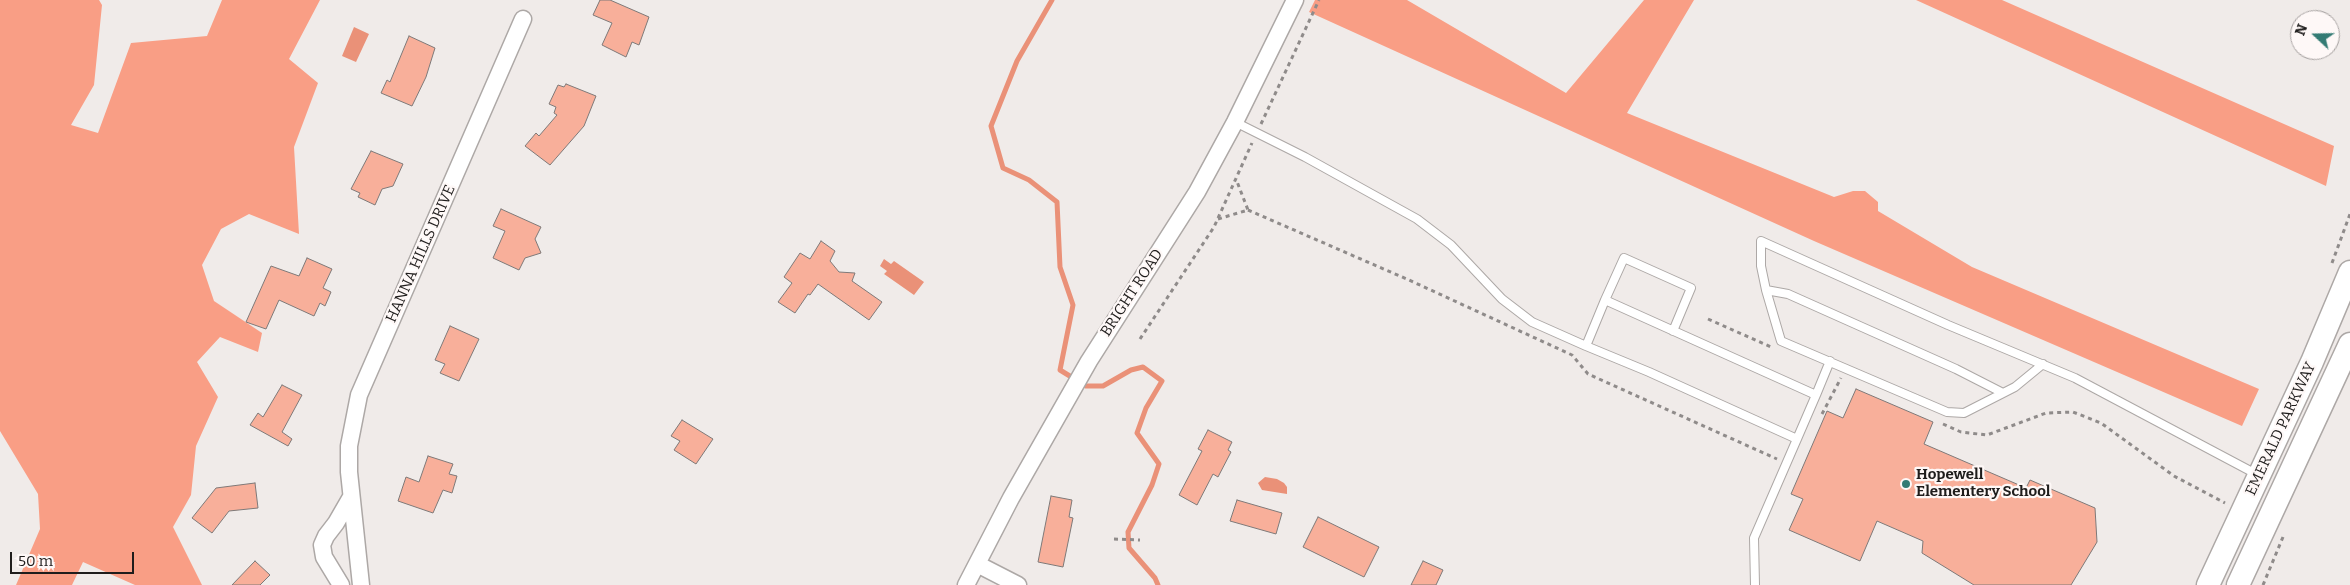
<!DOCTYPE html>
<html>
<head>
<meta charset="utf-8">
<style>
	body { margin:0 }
	#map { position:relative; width:2350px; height:585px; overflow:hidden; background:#f0ebe9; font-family:Bitter,serif }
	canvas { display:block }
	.north { position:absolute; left:2290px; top:10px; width:50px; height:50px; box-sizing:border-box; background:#fef8f7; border:1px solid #a5a09f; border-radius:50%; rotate:291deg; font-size:14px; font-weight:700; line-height:20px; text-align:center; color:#1f1d1c }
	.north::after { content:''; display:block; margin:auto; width:18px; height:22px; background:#337b74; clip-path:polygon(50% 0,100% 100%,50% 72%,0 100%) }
	.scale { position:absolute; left:10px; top:552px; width:124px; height:22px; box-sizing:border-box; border:2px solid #1f1d1c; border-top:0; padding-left:6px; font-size:15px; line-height:18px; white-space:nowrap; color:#1f1d1c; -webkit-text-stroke:4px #fef8f7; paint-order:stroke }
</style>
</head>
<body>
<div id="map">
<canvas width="2350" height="585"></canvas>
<div class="north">N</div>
<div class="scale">50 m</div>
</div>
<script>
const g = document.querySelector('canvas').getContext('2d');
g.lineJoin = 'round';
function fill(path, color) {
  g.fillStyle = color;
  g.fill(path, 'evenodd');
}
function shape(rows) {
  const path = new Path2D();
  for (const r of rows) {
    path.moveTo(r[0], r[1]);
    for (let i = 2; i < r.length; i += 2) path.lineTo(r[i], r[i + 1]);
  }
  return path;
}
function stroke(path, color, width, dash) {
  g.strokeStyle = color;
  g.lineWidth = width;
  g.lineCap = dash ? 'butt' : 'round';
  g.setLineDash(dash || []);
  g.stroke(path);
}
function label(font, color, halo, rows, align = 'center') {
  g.font = font + ' Bitter,serif';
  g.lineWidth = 4.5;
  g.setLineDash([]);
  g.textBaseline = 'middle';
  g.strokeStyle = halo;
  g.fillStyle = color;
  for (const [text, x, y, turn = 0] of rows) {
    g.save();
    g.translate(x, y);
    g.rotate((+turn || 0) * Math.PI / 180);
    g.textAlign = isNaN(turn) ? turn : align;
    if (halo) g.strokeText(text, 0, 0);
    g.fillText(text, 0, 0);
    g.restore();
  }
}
const forest = shape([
	[0,0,99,0,102,5,94,85,71,125,98,133,131,43,207,36,222,0,320,0,289,59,318,83,294,147,299,234,249,214,221,229,202,265,214,301,262,333,258,352,220,337,197,362,218,397,196,446,191,495,173,527,202,585,135,585,83,562,72,585,16,585,40,529,38,494,0,431],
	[1315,0,1407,0,1566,93,1644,0,1694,0,1627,113,1834,197,1853,191,1865,191,1878,202,1878,211,1972,267,2259,389,2242,426,1814,241,1309,12],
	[1916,0,2002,0,2334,146,2326,186]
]);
const water = shape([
	[354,27,369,34,356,62,342,56],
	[884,259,891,264,894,261,924,282,914,295,884,274,887,271,880,266],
	[1265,477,1277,479,1284,483,1287,487,1287,494,1262,490,1258,483]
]);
const stream = shape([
	[1052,0,1017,61,991,126,1003,168,1029,180,1057,202,1060,267,1073,305,1060,370,1086,386,1103,386,1131,370,1143,367,1162,381,1146,408,1137,433,1159,464,1152,485,1128,532,1129,548,1155,578,1158,585]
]);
const building = shape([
	[600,0,610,0,649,17,639,45,632,42,626,57,602,45,612,23,593,15,600,0],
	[409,36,435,48,426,77,412,106,381,93,387,80,390,82,409,36],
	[566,84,596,96,584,126,550,165,525,146,536,133,539,136,557,115,554,113,556,107,549,104,558,85,564,87,566,84],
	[371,151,403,164,393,186,382,189,375,205,358,197,360,193,351,189,371,151],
	[501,209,541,227,535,239,541,253,525,258,519,270,493,258,505,231,493,226,501,209],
	[821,241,835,251,830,261,839,272,855,273,852,281,882,302,869,320,818,284,810,295,808,294,795,313,778,302,792,283,784,277,800,253,810,259,821,241],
	[307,258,332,269,323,288,331,292,325,306,320,303,314,316,279,300,266,329,246,322,271,266,299,276,307,258],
	[450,326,479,339,459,381,440,373,445,364,435,360,450,326],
	[282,385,302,395,282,432,292,439,288,446,250,425,258,413,263,417,282,385],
	[1856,389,1933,422,1924,444,2026,488,2030,480,2095,508,2097,542,2071,585,1974,585,1922,553,1923,541,1877,521,1860,561,1789,530,1803,499,1791,494,1827,411,1843,418,1856,389],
	[682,420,713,439,696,464,674,450,680,441,671,436,682,420],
	[1208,430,1232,442,1228,450,1231,452,1218,477,1213,474,1197,505,1179,495,1202,451,1198,449,1208,430],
	[428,456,453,464,449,474,457,476,452,493,443,490,433,513,398,501,406,477,419,482,428,456],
	[255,483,258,508,229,511,212,533,192,518,216,488,255,483],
	[1051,496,1072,500,1069,517,1073,518,1063,567,1038,562,1051,496],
	[1237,500,1282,513,1276,534,1230,521,1237,500],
	[1318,517,1379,547,1364,577,1303,547,1318,517],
	[255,561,270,575,260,585,232,585,255,561],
	[1423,561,1443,570,1436,585,1411,585,1423,561]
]);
const path = shape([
	[1261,124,1319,0],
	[1248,210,1409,280,1572,355,1588,374,1777,459],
	[1218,219,1248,210,1236,179],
	[2332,263,2350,214],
	[1708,319,1771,347],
	[1140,339,1214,227,1252,143],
	[1822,414,1841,378],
	[1943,424,1961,432,1987,435,2046,413,2073,412,2101,423,2174,476,2225,503],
	[1114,539,1140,540],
	[2263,585,2283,537]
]);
const lane = shape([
	[1235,122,1305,157,1417,219,1451,245,1502,299,1532,322,1586,346,1649,372,1797,439,1816,395,1605,300,1586,346],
	[1766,290,1761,266,1761,241,1948,325,2075,378,2258,475],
	[1605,300,1624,258,1691,288,1673,331],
	[2003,393,1956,369,1788,294,1766,290,1781,341,1947,412,1964,413,2015,387,2043,364],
	[1816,395,1830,361],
	[1755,585,1754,538,1797,439]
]);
const street = shape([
	[977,564,1018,585],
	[341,585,324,557,322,545,326,536,336,523,351,497],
	[361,585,349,472,349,446,359,395,523,19],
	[966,585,1011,498,1089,361,1197,192,1235,122,1295,0]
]);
const secondary = shape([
	[2208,585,2312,362,2350,272],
	[2238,585,2350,344]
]);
const markers = [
	[1906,484,5,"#337b74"]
];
const streetNames = [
	["HANNA HILLS DRIVE",421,254,-66],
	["BRIGHT ROAD",1132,293,-57],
	["EMERALD PARKWAY",2281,429,-65]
];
const poiNames = [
	["Hopewell",1916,475],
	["Elementery School",1916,492]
];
fill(forest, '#f99e85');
fill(water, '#ea9178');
stroke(stream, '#ea9178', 5);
fill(building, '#f8af9a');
stroke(building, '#7e7978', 1);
stroke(lane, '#ada8a6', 10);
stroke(street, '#ada8a6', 19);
stroke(secondary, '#ada8a6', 25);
stroke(path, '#8f8b8a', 3, [4, 4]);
stroke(lane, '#fff', 8);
stroke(street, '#fff', 16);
stroke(secondary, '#fff', 22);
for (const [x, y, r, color] of markers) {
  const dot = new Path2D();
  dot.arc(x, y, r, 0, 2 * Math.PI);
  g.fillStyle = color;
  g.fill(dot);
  stroke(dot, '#fef8f7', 2);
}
label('15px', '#1f1d1c', '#fef8f7', streetNames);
label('bold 15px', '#1f1d1c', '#fef8f7', poiNames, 'left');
</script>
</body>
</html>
